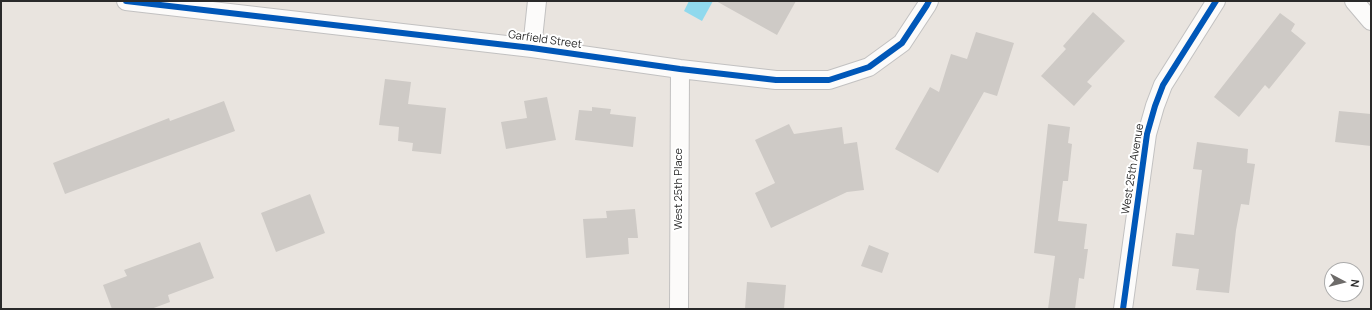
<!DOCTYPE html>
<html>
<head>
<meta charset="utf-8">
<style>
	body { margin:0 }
	#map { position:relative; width:1372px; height:310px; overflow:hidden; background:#e9e4df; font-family:Manrope,sans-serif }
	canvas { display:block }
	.frame { position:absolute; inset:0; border:2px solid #2a2a2a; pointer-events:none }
	.north { position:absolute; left:1324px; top:262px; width:40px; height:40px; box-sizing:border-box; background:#fff; border:1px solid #aaa; border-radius:50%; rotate:97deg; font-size:11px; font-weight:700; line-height:16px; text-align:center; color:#2a2a2a }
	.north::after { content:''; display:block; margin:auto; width:14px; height:18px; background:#6d6b69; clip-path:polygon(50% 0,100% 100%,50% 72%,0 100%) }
</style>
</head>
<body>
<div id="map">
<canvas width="1372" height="310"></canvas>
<div class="frame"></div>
<div class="north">N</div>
</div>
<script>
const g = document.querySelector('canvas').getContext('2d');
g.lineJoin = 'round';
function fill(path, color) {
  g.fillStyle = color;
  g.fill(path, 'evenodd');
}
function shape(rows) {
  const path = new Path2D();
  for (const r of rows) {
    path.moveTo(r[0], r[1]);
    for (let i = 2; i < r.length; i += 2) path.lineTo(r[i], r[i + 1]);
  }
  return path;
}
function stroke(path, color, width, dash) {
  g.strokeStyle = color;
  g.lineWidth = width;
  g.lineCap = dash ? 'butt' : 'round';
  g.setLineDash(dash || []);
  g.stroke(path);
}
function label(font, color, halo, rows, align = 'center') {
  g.font = font + ' Manrope,sans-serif';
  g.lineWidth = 4;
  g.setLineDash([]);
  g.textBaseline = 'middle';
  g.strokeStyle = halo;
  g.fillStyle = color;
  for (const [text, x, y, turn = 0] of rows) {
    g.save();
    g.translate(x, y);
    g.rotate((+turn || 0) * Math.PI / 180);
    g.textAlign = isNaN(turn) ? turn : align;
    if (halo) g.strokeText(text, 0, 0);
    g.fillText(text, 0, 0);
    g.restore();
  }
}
const water = shape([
	[689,1,713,1,702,21,684,11]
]);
const building = shape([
	[716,1,796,1,777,35],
	[1093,12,1125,41,1087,82,1092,86,1074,106,1041,76,1066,49,1063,46],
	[1280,13,1295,24,1291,31,1306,43,1269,89,1265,85,1239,117,1214,97],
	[976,32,1014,43,997,96,984,92,938,173,895,149,930,87,939,92,951,54,967,59],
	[385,79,411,82,408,104,446,108,441,154,412,151,413,143,398,141,399,127,379,125],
	[547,97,556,140,506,149,501,122,527,118,524,101],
	[224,101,235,131,65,194,53,163,169,118,170,121],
	[592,107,611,109,610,114,636,117,633,147,575,140,579,110,592,111],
	[1339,111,1371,114,1371,146,1335,142],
	[789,124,794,134,842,127,844,144,857,142,864,190,847,192,771,228,755,193,775,183,755,140],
	[1048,124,1070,127,1068,143,1072,144,1068,181,1063,181,1058,221,1087,224,1084,249,1088,249,1084,279,1079,278,1075,309,1048,309,1055,256,1034,253],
	[1197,142,1248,149,1247,163,1255,164,1249,205,1241,204,1236,230,1229,293,1196,290,1199,269,1172,266,1176,233,1194,235,1202,170,1193,169],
	[310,194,325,233,276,252,261,213],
	[635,209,638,238,628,238,629,254,586,258,583,219,607,218,606,211],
	[200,242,214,278,168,295,170,302,151,309,112,309,103,285,127,276,124,270],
	[869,245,889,253,882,273,861,266],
	[747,282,786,285,784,309,745,309]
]);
const minor = shape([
	[126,1,532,48,680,69,776,80,829,80,869,67,902,43,927,5,929,1],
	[1354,1,1371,21],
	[532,48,537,1],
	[679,309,680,69],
	[1123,309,1147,134,1155,106,1163,85,1216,1]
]);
const cycleway = shape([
	[126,1,532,48,680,69,776,80,829,80,869,67,902,43,927,5,929,1],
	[1123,309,1147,134,1155,106,1163,85,1216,1]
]);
const streetNames = [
	["Garfield Street",545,40,8],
	["West 25th Avenue",1133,169,-81],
	["West 25th Place",679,189,-90]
];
fill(water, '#90d9ed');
fill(building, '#cecac6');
stroke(minor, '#c2c1c1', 20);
stroke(minor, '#fcfbfa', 18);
stroke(cycleway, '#0057b8', 6);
label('11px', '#2a2a2a', '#fff', streetNames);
</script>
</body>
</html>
